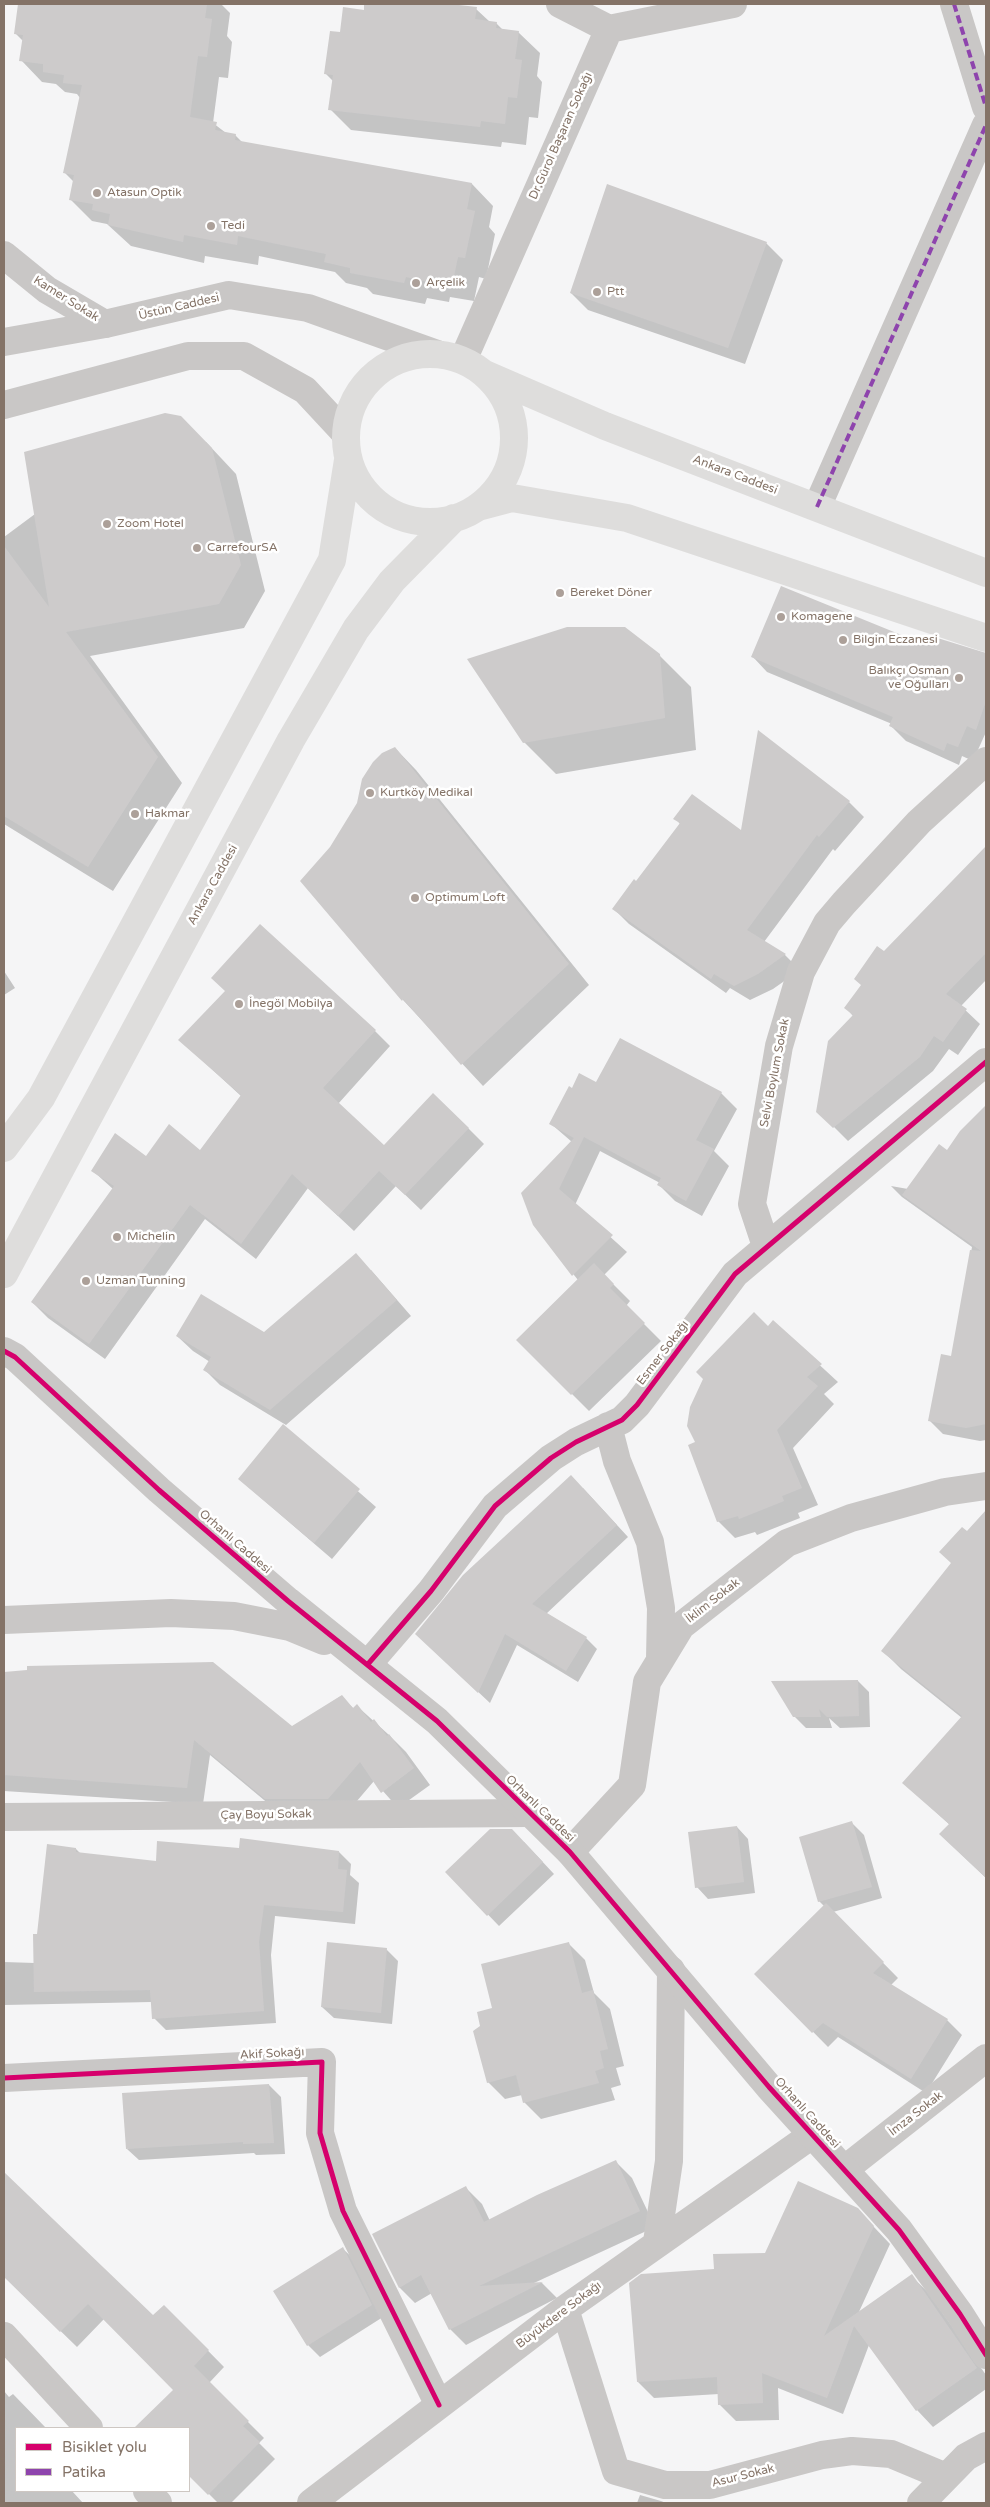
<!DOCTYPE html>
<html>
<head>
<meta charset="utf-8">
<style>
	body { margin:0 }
	#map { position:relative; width:990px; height:2507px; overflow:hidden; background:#f5f5f6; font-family:"Varela Round",sans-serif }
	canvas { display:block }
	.frame { position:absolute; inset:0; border:5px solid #847367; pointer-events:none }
	.legend { position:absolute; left:15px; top:2427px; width:175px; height:65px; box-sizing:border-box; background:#fff; border:1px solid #cec7c2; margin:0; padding:6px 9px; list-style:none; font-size:15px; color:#847367 }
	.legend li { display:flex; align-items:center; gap:10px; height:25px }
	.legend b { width:25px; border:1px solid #cec7c2 }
</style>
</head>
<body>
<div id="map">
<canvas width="990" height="2507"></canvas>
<div class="frame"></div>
<ul class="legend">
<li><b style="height:6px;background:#d6006c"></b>Bisiklet yolu</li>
<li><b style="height:6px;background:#8e44ad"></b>Patika</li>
</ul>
</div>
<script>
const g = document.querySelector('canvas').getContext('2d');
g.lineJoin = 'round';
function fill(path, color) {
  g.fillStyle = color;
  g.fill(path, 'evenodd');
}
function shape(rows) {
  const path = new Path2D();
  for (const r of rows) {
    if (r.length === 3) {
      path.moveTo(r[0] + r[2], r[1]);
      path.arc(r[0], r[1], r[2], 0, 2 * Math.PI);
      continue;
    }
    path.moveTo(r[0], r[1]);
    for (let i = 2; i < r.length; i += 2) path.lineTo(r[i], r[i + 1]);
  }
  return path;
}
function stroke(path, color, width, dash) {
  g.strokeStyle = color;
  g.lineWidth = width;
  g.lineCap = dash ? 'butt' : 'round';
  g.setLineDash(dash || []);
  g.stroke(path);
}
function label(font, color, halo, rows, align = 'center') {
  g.font = font + ' "Varela Round",sans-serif';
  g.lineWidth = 5;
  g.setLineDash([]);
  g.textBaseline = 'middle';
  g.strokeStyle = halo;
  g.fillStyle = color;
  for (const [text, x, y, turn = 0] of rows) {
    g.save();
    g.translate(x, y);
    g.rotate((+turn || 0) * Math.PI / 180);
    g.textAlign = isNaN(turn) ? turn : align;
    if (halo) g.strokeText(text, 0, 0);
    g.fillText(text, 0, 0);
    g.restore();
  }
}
const shadow = shape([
	[19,4,221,4,230,13,227,36,232,42,228,78,219,77,213,123,226,133,235,135,243,143,472,184,493,206,489,227,495,234,486,279,479,277,474,301,450,297,449,302,427,298,425,304,373,294,367,288,346,283,335,272,259,256,258,265,205,256,204,263,131,246,107,224,92,221,71,200,74,182,65,173,80,98,77,94,65,92,56,84,42,82,21,60,23,41,15,33],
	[386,4,431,4,476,9,490,22,496,23,503,30,518,32,540,53,537,76,542,82,538,118,529,117,526,145,502,142,501,147,351,130,330,109,333,81,326,74,341,34,365,11,385,9],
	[766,243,783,260,745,364,588,310,571,293],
	[206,442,236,474,265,591,244,628,90,656,182,783,113,891,4,824,4,537,35,514],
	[926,647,986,653,986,732,973,761,962,756,959,765,906,741,891,726,892,724,767,672,753,657],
	[659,655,691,687,696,750,556,774,524,742],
	[395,748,416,770,589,985,483,1086,403,1000,302,881,331,848],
	[849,802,864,817,835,851,833,849,764,942,785,955,800,970,773,989,750,1000,730,988,726,993,629,924,614,909,636,883,680,824,675,818,742,832],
	[974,860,986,873,986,980,961,1006,980,1024,958,1055,949,1049,933,1071,848,1141,818,1111,853,1016,846,1008,884,953],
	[4,971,15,988,4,995],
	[375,1031,390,1046,338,1104,384,1147,468,1128,484,1144,421,1210,396,1186,354,1231,308,1188,256,1259,205,1219,105,1359,48,1318,32,1302,113,1189,93,1171,147,1158,200,1151,241,1096,180,1040],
	[597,1084,721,1093,737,1109,714,1151,729,1166,702,1216,675,1201,659,1185,660,1183,600,1151,575,1205,627,1252,604,1275,630,1301,626,1306,661,1341,589,1411,518,1340,578,1280,534,1225,572,1142,550,1123,572,1089],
	[986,1106,986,1440,980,1441,943,1434,930,1421,952,1357,972,1247,902,1197,891,1186,908,1189,948,1152,961,1132],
	[371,1270,411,1316,286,1425,220,1385,205,1370,210,1362,193,1351,177,1336,264,1334],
	[773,1322,838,1382,824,1394,834,1404,793,1448,818,1505,798,1513,800,1518,757,1535,755,1532,735,1538,718,1521,697,1442],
	[283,1426,376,1507,332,1559,239,1479],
	[583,1488,628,1537,546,1614,586,1638,597,1649,578,1682,517,1645,490,1703,428,1645],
	[986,1512,986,1878,940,1834,950,1825,904,1783,962,1718,901,1669,883,1651,952,1563,967,1533],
	[29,1671,292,1728,341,1696,354,1709,357,1706,389,1735,406,1752,430,1785,398,1808,374,1781,345,1815,282,1815,210,1755,203,1804,4,1791,4,1673],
	[858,1681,869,1692,870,1727,840,1728,829,1718,832,1728,806,1728,794,1716],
	[852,1823,864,1835,882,1898,833,1912,898,1978,891,1985,947,2020,962,2035,926,2093,838,2037,828,2047,756,1974,824,1906,819,1901],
	[737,1827,748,1839,755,1893,708,1899,697,1887],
	[524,1842,554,1874,499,1926,447,1872],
	[76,1849,81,1854,157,1863,240,1849,339,1852,351,1864,350,1875,359,1883,355,1924,275,1916,271,1955,276,2023,166,2030,154,2018,152,2002,4,2005,4,1962,35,1963,38,1935],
	[568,1943,585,1960,594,1993,610,2009,624,2066,616,2068,621,2085,611,2088,615,2100,541,2119,524,2102,522,2095,505,2099,488,2082,482,2026,493,2009],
	[386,1949,398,1961,392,2024,334,2018,322,2007],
	[269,2085,281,2097,285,2154,256,2155,254,2153,139,2160,127,2149],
	[616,2162,632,2178,655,2227,534,2283,542,2283,557,2298,466,2345,450,2329,432,2293,415,2303,400,2288,374,2235,466,2188,482,2204,490,2221],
	[4,2173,153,2317,164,2306,224,2367,209,2383,264,2438,259,2443,275,2459,231,2503,218,2503,189,2474,189,2428,143,2428,140,2425,175,2390,104,2319,77,2347,4,2276],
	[857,2209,890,2244,858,2314,911,2276,928,2292,986,2375,986,2389,933,2427,917,2410,869,2345,843,2414,778,2388,779,2420,736,2421,719,2404,719,2394,654,2398,638,2382,715,2270,766,2254],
	[343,2249,355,2260,383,2317,320,2357,308,2345],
	[4,2391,9,2397,13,2394,46,2428,16,2428,16,2491,72,2491,83,2503,4,2503],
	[640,2495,661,2501,666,2503,637,2503]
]);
const building = shape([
	[18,4,207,4,205,18,212,19,207,57,198,56,190,117,217,122,215,130,236,134,235,140,472,183,467,209,475,211,465,258,458,257,453,281,429,276,428,282,406,277,404,283,350,273,350,268,324,262,326,254,238,236,237,245,184,235,183,242,108,225,110,214,92,210,93,204,69,200,74,175,63,173,82,85,63,83,64,75,43,72,43,64,19,61,23,35,14,34],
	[364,4,450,4,477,7,475,19,497,22,496,28,519,31,515,59,522,60,517,98,508,97,505,124,481,121,480,127,328,110,333,75,324,74,330,31,340,32,343,7,364,10],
	[607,184,767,242,728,348,570,293],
	[165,413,181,416,212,448,241,565,219,604,66,632,158,757,88,867,4,816,4,546,49,607,24,452],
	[781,586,926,645,931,636,986,653,986,701,976,730,967,726,958,747,947,743,944,751,889,726,893,717,751,657],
	[567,627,625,627,660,654,665,718,523,743,467,659],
	[758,730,850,801,819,837,817,835,747,930,786,954,758,974,734,986,714,974,711,979,612,909,634,879,636,881,680,823,673,819,692,794,741,830],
	[395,747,569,964,461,1065,403,999,402,1001,300,881,330,847,357,803,362,779,373,762,382,753],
	[986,846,986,953,946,994,967,1009,943,1042,934,1036,920,1057,833,1128,816,1112,828,1041,853,1015,844,1008,861,985,854,979,877,946,884,951],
	[260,924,376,1030,323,1088,384,1145,433,1093,469,1128,405,1195,379,1171,338,1216,292,1174,241,1244,190,1205,89,1344,31,1302,114,1186,91,1171,115,1133,146,1156,169,1124,200,1150,241,1095,178,1040,225,991,211,978],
	[620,1038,722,1092,696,1140,714,1149,686,1201,657,1185,661,1178,584,1137,559,1189,613,1235,572,1276,533,1225,521,1193,574,1138,549,1124,569,1086,572,1088,579,1073,596,1082],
	[986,1105,986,1424,966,1428,928,1421,941,1354,951,1356,970,1250,981,1251,902,1195,939,1144,947,1150,960,1131],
	[356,1253,397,1300,270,1410,203,1370,211,1357,176,1336,201,1294,264,1332],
	[594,1263,614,1284,610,1288,645,1323,571,1395,516,1340],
	[754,1312,768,1326,773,1320,822,1364,807,1377,818,1386,777,1430,802,1488,782,1496,784,1501,739,1519,738,1516,717,1522,688,1445,695,1442,687,1426,690,1407,703,1379,696,1372],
	[283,1424,360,1489,314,1543,238,1479],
	[571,1475,617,1525,532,1604,587,1637,566,1671,505,1634,478,1693,415,1634,463,1575],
	[986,1510,986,1878,939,1834,949,1824,902,1783,962,1716,881,1651,951,1563,939,1552,962,1527,967,1531],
	[213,1662,292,1726,342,1695,353,1708,357,1704,371,1722,374,1719,387,1736,389,1734,414,1768,381,1793,360,1762,328,1799,265,1799,194,1740,187,1788,4,1775,4,1672,27,1670,27,1666],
	[858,1680,859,1716,827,1717,819,1709,821,1717,793,1717,771,1681],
	[852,1821,872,1887,818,1902,799,1837],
	[737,1826,744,1882,695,1888,688,1832],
	[490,1829,512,1829,543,1862,487,1916,445,1872],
	[240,1838,339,1851,338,1869,347,1870,343,1912,264,1905,259,1942,264,2011,152,2019,150,1990,34,1992,33,1934,37,1934,47,1844,76,1848,76,1852,156,1861,157,1841,239,1848],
	[826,1903,884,1962,873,1973,948,2019,911,2079,823,2023,812,2033,754,1974],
	[327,1942,387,1948,381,2013,321,2007],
	[569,1942,582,1993,593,1990,608,2049,600,2051,604,2068,595,2071,599,2083,523,2103,516,2075,487,2083,473,2031,480,2026,477,2012,492,2008,481,1964],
	[269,2084,274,2143,243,2144,243,2142,126,2149,122,2093],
	[616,2160,640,2211,479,2286,543,2282,449,2330,421,2275,399,2288,372,2234,466,2186,484,2222,537,2195],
	[4,2172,153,2315,164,2305,209,2350,194,2366,249,2421,243,2426,260,2442,208,2495,189,2476,189,2428,134,2428,173,2390,88,2304,60,2332,4,2277],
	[798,2181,858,2208,874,2226,824,2336,912,2274,977,2368,916,2411,854,2326,827,2398,762,2373,763,2403,718,2405,717,2377,637,2382,629,2283,641,2274,714,2269,713,2254,765,2253],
	[343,2247,372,2305,307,2346,273,2291]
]);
const pedestrian = shape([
	[954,4,986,107],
	[817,507,986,125]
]);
const minor = shape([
	[560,4,609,29],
	[4,255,47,290,105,324],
	[463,360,609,29,733,4],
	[766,1246,752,1204,779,1046,801,972,827,923,844,903,919,822,986,761],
	[608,1426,617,1461,650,1542,661,1608,660,1659],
	[368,1664,431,1591,495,1506,551,1458,576,1442,622,1420,637,1405,735,1274,986,1062],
	[4,1817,528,1813],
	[570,1852,632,1785,647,1682,681,1626,787,1543,851,1518,945,1492,986,1486],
	[4,2078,322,2062,320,2133,343,2211,439,2405],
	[845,2169,986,2058],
	[657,2242,669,2161,671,1970],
	[565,2309,616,2471,665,2485,710,2485,822,2455,852,2451,891,2454,946,2477],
	[4,2336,89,2428],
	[147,2491,158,2503],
	[311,2503,565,2309,812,2135],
	[921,2503,966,2457,986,2446]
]);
const tertiary = shape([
	[4,342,105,324,229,295,308,308,437,354],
	[4,405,188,356,244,356,305,390,345,433],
	[4,1351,15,1357,159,1490,288,1601,437,1721,570,1852,769,2087,899,2230,960,2314,986,2355],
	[4,1620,171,1613,234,1616,290,1627,324,1641]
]);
const primary = shape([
	[430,438,84],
	[485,374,605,426,986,573],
	[478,507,512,498,627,518,986,638],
	[4,1148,41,1098,332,560,348,460],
	[4,1274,291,740,356,629,392,581,454,518]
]);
const quiet = shape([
	[954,4,986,107],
	[817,507,986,125]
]);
const cycleway = shape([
	[4,1351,15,1357,159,1490,288,1601,437,1721,570,1852,769,2087,899,2230,960,2314,986,2355],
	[368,1664,431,1591,495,1506,551,1458,576,1442,622,1420,637,1405,735,1274,986,1062],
	[4,2078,322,2062,320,2133,343,2211,439,2405]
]);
const markers = [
	[97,193,5,"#aca099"],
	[211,226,5,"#aca099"],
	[416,283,5,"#aca099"],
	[597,292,5,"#aca099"],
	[107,524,5,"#aca099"],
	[197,548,5,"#aca099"],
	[560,593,5,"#aca099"],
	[781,617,5,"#aca099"],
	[843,640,5,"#aca099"],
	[959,678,5,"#aca099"],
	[370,793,5,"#aca099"],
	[135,814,5,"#aca099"],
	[415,898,5,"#aca099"],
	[239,1004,5,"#aca099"],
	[117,1237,5,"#aca099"],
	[86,1281,5,"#aca099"]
];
const streetNames = [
	["Dr.Gürol Başaran Sokağı",561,136,-66],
	["Kamer Sokak",66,299,32],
	["Üstün Caddesi",179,307,-13],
	["Ankara Caddesi",735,475,21],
	["Ankara Caddesi",213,885,-61],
	["Selvi Boylum Sokak",775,1073,-79],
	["Esmer Sokağı",663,1353,-53],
	["Orhanlı Caddesi",235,1542,41],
	["İklim Sokak",713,1601,-38],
	["Orhanlı Caddesi",540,1809,44],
	["Çay Boyu Sokak",266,1815,-1],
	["Akif Sokağı",272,2054,-3],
	["Orhanlı Caddesi",807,2113,48],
	["İmza Sokak",916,2114,-38],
	["Büyükdere Sokağı",559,2315,-37],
	["Asur Sokak",743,2476,-14]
];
const poiNames = [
	["Atasun Optik",107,193],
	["Tedi",221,226],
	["Arçelik",426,283],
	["Ptt",607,292],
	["Zoom Hotel",117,524],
	["CarrefourSA",207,548],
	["Bereket Döner",570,593],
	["Komagene",791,617],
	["Bilgin Eczanesi",853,640],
	["Balıkçı Osman",949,671,"right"],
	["ve Oğulları",949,685,"right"],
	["Kurtköy Medikal",380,793],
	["Hakmar",145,814],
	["Optimum Loft",425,898],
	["İnegöl Mobilya",249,1004],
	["Michelin",127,1237],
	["Uzman Tunning",96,1281]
];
fill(shadow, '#0003');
fill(building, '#cdcbcb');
stroke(pedestrian, '#c9c7c6', 28);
stroke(minor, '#c9c7c6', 28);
stroke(tertiary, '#c9c7c6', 28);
stroke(primary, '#dedddc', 28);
stroke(quiet, '#8e44ad', 4, [8, 4]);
stroke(cycleway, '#d6006c', 5);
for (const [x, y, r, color] of markers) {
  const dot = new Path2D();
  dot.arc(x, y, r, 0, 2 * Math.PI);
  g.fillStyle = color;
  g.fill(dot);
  stroke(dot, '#fff', 2);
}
label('12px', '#847367', '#fff', streetNames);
label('12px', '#847367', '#fff', poiNames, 'left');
</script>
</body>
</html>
